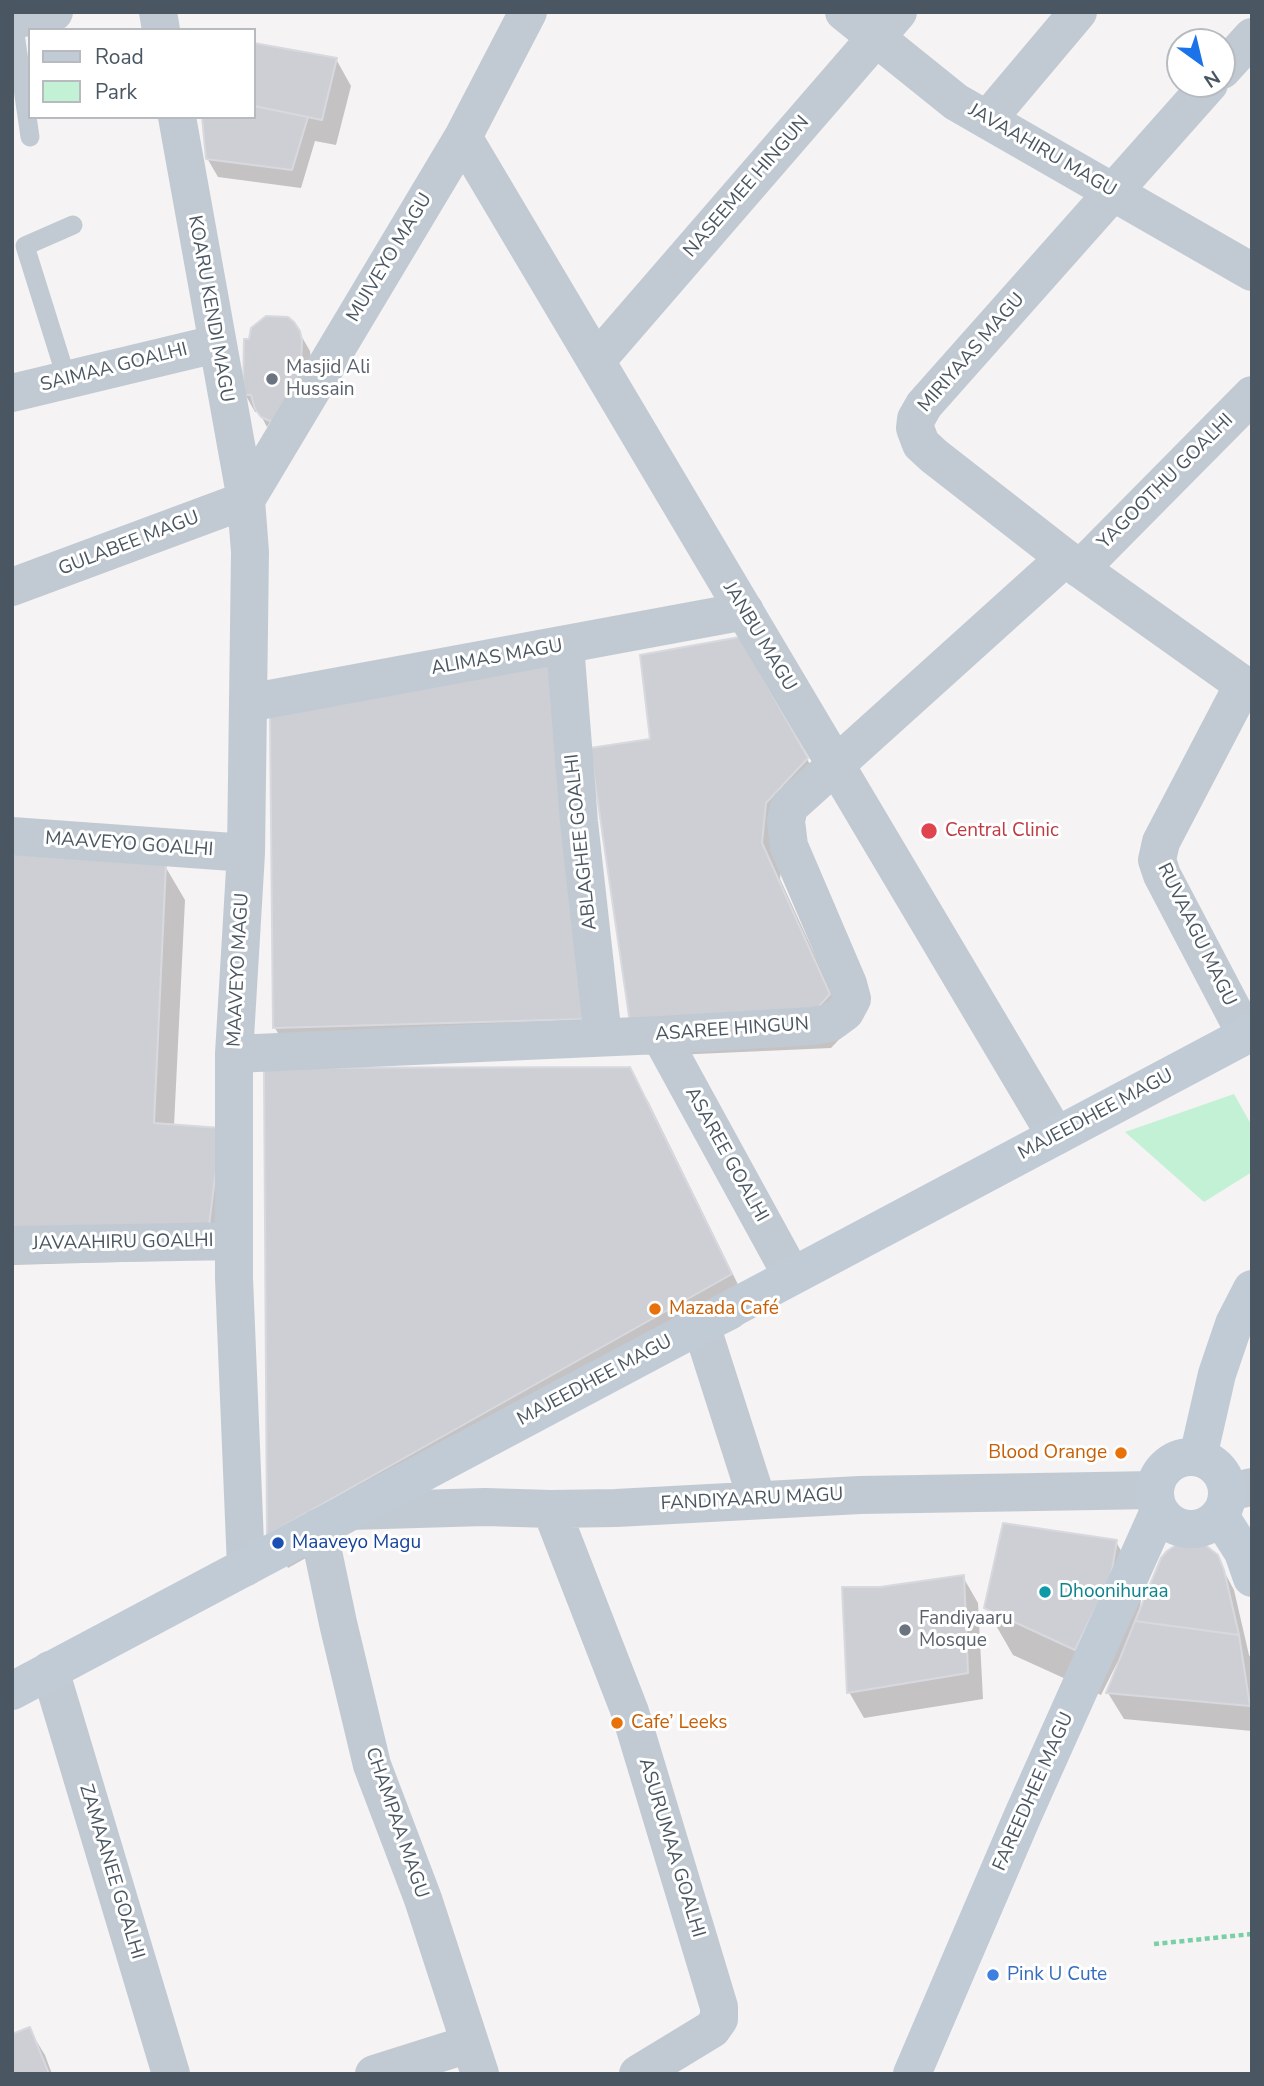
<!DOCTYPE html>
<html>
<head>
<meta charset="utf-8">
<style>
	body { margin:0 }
	#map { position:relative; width:1264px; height:2086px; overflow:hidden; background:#f5f3f3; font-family:"Nunito Sans",sans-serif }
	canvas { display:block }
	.frame { position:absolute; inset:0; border:14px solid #4a5661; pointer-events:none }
	.legend { position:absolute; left:28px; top:28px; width:228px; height:91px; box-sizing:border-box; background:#fff; border:2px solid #b7bbc0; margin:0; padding:9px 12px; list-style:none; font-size:21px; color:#4a5661 }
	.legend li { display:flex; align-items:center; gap:14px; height:35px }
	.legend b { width:35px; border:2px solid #b7bbc0 }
	.north { position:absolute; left:1166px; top:28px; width:70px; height:70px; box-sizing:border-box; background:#fff; border:2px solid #b7bbc0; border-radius:50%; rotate:146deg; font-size:19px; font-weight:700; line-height:28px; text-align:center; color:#4a5661 }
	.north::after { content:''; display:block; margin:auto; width:24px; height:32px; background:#1a73e8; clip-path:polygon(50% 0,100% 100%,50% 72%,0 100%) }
</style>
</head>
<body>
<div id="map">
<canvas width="1264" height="2086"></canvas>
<div class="frame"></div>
<ul class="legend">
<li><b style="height:9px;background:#c1cbd6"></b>Road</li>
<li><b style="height:19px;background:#c3f1d5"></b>Park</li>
</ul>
<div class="north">N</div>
</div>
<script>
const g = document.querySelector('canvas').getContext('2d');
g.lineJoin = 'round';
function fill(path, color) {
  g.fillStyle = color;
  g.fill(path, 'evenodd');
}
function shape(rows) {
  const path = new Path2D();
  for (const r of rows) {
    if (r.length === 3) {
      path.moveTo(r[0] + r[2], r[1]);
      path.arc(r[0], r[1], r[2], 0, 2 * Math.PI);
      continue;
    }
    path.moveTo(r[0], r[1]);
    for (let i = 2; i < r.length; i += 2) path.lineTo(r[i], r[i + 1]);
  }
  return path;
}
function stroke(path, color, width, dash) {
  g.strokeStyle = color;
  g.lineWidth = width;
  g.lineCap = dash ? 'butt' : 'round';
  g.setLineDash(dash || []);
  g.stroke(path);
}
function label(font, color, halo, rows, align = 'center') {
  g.font = font + ' "Nunito Sans",sans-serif';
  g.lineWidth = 6;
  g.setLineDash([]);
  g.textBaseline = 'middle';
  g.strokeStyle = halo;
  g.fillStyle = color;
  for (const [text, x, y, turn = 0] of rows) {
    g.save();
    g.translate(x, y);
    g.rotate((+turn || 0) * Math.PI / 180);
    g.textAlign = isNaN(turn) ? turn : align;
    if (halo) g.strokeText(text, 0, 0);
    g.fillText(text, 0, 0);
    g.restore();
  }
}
const green = shape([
	[1234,1094,1252,1126,1252,1172,1204,1202,1125,1132]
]);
const shadow = shape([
	[254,45,336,59,351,86,336,145,315,141,301,188,218,177,207,158,254,117],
	[299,332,310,351,311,359,267,427,259,412,255,412,245,394],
	[548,666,603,1053,295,1062,275,1028,271,719],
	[759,673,826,793,784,837,780,879,849,1029,831,1048,652,1056,652,741],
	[12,853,165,866,185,900,174,1126,220,1130,228,1259,12,1265],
	[629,1069,649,1103,750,1309,288,1568,269,1534],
	[1116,1542,1143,1588,1139,1612,1140,1613,1216,1556,1234,1590,1249,1655,1252,1660,1252,1731,1124,1719,1108,1693,1120,1664,1117,1663,1101,1695,1013,1655,986,1608],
	[963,1577,978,1603,983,1699,864,1718,849,1692,880,1589],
	[29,2029,45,2055,52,2074,12,2074]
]);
const building = shape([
	[254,43,337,58,322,120,254,106,254,43],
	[254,106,308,117,292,170,206,159,202,117,254,117,254,106],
	[266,316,288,317,294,322,300,331,302,340,300,396,281,420,270,421,261,417,255,409,251,395,243,395,244,339,249,339,251,328,266,316],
	[740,637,808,758,766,803,762,843,830,994,812,1014,630,1023,590,748,650,739,640,655,740,637],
	[549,664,585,1019,273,1028,270,717,549,664],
	[12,851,166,864,154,1123,221,1128,209,1226,12,1231,12,851],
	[630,1067,732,1274,267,1535,264,1068,630,1067],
	[1003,1523,1117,1540,1111,1576,1075,1650,984,1608,1003,1523],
	[1185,1542,1204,1544,1218,1555,1224,1570,1239,1635,1135,1621,1161,1558,1167,1551,1176,1545,1185,1542],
	[964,1575,968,1673,847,1693,842,1587,880,1587,964,1575],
	[1135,1621,1239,1635,1250,1706,1106,1693,1135,1621],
	[30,2027,49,2074,12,2074,12,2034,30,2027]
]);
const path = shape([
	[1154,1944,1252,1934]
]);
const lane = shape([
	[13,20,30,137],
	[67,380,25,246,73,225]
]);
const street = shape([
	[158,12,161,30],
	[844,12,956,102,1252,272],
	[12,20,54,12],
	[1222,70,1252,37],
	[1209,84,924,405,916,419,915,428,921,444,934,456,1065,558,1252,691],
	[177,117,246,500,250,552,246,853,234,1054,234,1278,246,1567],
	[987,120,1078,12],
	[463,137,1056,1136],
	[596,361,898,12],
	[12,393,216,344],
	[246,500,463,137,528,12],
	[1080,569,1252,395],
	[12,587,246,500],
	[565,645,579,822,603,1037],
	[1243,685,1161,842,1157,860,1162,875,1246,1035],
	[248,703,745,611],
	[12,836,246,853],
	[660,1035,792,1276],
	[234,1054,660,1035,812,1026,830,1023,845,1012,852,999,848,984,789,846,786,821,789,807,1065,558],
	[12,1245,234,1241],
	[729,1311,701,1325,757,1500],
	[1228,1492,1252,1487],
	[551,1509,630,1712,719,2007,719,2019,712,2029,638,2074],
	[350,1511,485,1507,551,1509,616,1508,860,1495,1155,1490],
	[318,1528,338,1623,372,1765,423,1899,480,2074],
	[50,1670,171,2074],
	[374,2074,469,2044]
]);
const secondary = shape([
	[1191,1493,36],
	[1198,1457,1217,1374,1234,1324,1252,1289],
	[1220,1516,1243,1552,1252,1578],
	[12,1691,1252,1032],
	[912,2074,1023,1815,1159,1511]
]);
const markers = [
	[272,379,7,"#6b7280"],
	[929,831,9,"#e0444e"],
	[655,1309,7,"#e8710a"],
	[1121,1453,7,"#e8710a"],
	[278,1543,7,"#1a4fb4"],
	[1045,1592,7,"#0f9aa8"],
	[905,1630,7,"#6b7280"],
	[617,1723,7,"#e8710a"],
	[993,1975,7,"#3f7fe0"]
];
const streetNames = [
	["JAVAAHIRU MAGU",1042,151,30],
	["NASEEMEE HINGUN",747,187,-49],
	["MUIVEYO MAGU",390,258,-59],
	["KOARU KENDI MAGU",210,309,80],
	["MIRIYAAS MAGU",972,353,-49],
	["SAIMAA GOALHI",114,368,-14],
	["YAGOOTHU GOALHI",1166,482,-45],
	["GULABEE MAGU",129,544,-21],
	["JANBU MAGU",759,637,59],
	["ALIMAS MAGU",497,658,-10],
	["ABLAGHEE GOALHI",582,842,-96],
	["MAAVEYO GOALHI",129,845,4],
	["RUVAAGU MAGU",1196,935,64],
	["MAAVEYO MAGU",239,970,-87],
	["ASAREE HINGUN",732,1030,-4],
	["MAJEEDHEE MAGU",1096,1115,-28],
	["ASAREE GOALHI",726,1155,61],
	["JAVAAHIRU GOALHI",123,1243,-1],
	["MAJEEDHEE MAGU",595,1381,-28],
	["FANDIYAARU MAGU",752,1500,-3],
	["FAREEDHEE MAGU",1034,1792,-66],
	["CHAMPAA MAGU",396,1823,71],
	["ASURUMAA GOALHI",671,1848,73],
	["ZAMAANEE GOALHI",111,1872,73]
];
const worshipNames = [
	["Masjid Ali",286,368],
	["Hussain",286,390],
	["Fandiyaaru",919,1619],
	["Mosque",919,1641]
];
const healthNames = [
	["Central Clinic",945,831]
];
const foodNames = [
	["Mazada Café",669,1309],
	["Blood Orange",1107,1453,"right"],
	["Cafe’ Leeks",631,1723]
];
const transitNames = [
	["Maaveyo Magu",292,1543]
];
const cultureNames = [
	["Dhoonihuraa",1059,1592]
];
const shopNames = [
	["Pink U Cute",1007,1975]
];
fill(green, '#c3f1d5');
fill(shadow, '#0003');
fill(building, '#cdcfd5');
stroke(building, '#d7d9de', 2);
stroke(path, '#7ad0a6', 4.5, [5, 3.5]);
stroke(lane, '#c1cad2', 19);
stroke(street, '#c1cad2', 38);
stroke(secondary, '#c1cbd6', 38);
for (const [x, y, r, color] of markers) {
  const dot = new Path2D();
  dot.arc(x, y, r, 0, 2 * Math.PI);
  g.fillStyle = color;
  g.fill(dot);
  stroke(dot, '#fff', 2.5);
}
label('19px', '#4a5661', '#fff', streetNames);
label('19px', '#5b616d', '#fff', worshipNames, 'left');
label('19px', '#be3a42', '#fff', healthNames, 'left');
label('19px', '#c56008', '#fff', foodNames, 'left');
label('19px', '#164399', '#fff', transitNames, 'left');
label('19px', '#0d838f', '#fff', cultureNames, 'left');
label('19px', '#366cbe', '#fff', shopNames, 'left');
</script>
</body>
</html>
